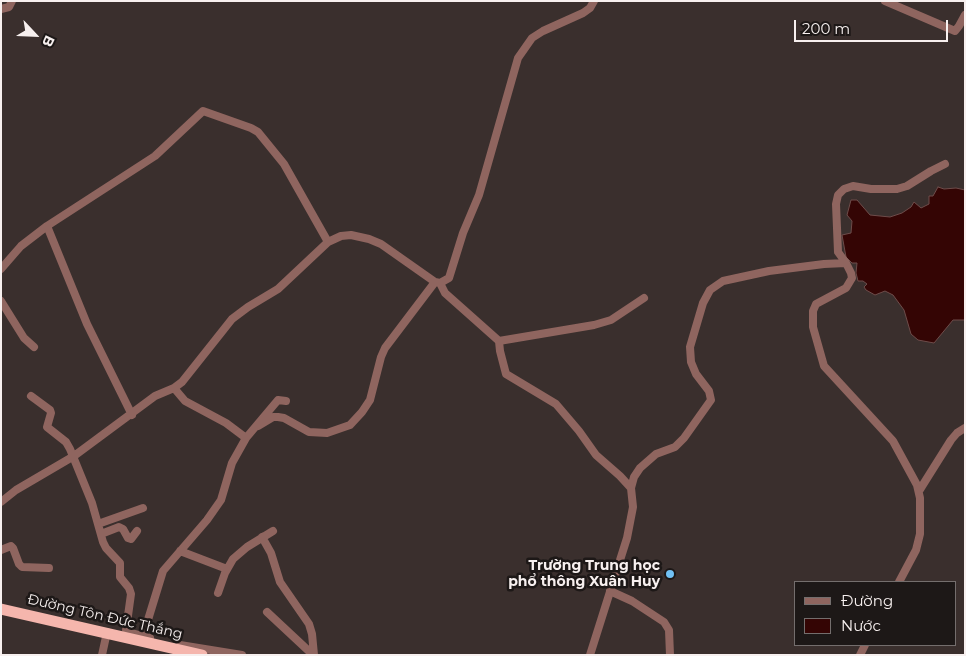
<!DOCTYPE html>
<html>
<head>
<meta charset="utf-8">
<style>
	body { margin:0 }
	#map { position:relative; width:966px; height:656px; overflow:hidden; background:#3a2f2d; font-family:Montserrat,sans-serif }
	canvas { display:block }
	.frame { position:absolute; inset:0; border:2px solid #f7f0ef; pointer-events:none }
	.legend { position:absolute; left:794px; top:581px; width:162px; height:65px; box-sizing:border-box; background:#1d1817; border:1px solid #746e6d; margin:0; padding:6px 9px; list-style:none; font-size:15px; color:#f7f0ef }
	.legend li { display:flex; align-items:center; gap:10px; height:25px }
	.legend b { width:25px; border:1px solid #746e6d }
	.north { position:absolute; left:10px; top:10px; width:50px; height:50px; -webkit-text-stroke:4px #1d1817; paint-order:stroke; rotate:115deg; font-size:14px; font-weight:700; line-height:20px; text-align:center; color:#f7f0ef }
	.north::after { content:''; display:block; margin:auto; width:18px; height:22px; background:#f7f0ef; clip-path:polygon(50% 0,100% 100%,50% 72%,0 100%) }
	.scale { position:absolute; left:794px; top:20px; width:154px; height:22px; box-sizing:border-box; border:2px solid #f7f0ef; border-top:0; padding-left:6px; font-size:15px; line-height:18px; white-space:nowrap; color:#f7f0ef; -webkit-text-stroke:4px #1d1817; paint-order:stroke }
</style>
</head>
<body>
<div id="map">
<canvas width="966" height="656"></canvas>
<div class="frame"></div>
<ul class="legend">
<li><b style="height:6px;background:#8f655f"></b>Đường</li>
<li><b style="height:14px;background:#340504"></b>Nước</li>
</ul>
<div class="north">B</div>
<div class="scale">200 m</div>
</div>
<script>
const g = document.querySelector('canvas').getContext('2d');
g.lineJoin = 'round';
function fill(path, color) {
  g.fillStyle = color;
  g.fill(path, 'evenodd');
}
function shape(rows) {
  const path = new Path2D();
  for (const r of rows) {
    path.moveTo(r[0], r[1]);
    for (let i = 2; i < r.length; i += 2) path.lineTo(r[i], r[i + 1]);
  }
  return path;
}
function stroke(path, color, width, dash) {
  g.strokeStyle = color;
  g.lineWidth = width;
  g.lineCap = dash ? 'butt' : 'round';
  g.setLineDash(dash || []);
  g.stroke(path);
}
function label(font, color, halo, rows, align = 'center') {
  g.font = font + ' Montserrat,sans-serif';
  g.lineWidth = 5;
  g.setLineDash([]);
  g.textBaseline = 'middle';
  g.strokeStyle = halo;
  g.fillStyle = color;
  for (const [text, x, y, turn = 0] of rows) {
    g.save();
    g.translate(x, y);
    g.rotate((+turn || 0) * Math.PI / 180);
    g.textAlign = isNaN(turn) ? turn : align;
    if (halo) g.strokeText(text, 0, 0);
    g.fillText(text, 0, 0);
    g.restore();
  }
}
const water = shape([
	[938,187,944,189,956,188,965,190,965,320,953,320,934,343,918,340,911,334,904,310,893,295,885,291,875,295,866,290,864,287,867,284,863,281,858,281,856,273,857,263,852,263,846,257,842,235,851,233,852,221,847,215,851,200,857,200,870,215,890,217,902,213,911,207,914,202,921,208,929,204,929,196,933,196,938,187]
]);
const minor = shape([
	[885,1,955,31,959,26,965,15],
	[1,9,9,7,12,1],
	[47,226,87,324,132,415],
	[1,269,21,246,47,226,155,156,203,111,251,128,258,132,284,164,328,242],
	[440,283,445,293,499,341,500,351,506,374,556,404,579,431,596,455,620,476,631,488,633,507,627,538,590,655],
	[1,301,24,338,34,347],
	[499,341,594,325,611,320,644,298],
	[174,388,185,401,226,423,246,438],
	[31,396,50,410,51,413,47,427,66,442,70,449,92,503,103,542,106,548,120,563,120,577,129,588,131,594,126,630,128,632,150,638],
	[258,426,273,417,278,417,284,418,309,432,327,433,350,425,362,412,370,400,381,357,385,348,435,282],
	[631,488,634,477,640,468,656,454,675,447,684,438,711,400,709,391,696,374,691,362,690,347,703,303,710,290,723,281,769,271,824,264,846,263],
	[919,491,951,440,957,433,965,428],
	[1,502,16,490,74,456,155,396,174,388,182,382,232,319,248,307,278,289,328,242,341,236,351,235,369,239,381,244,435,282,440,283,449,278,463,233,479,195,518,58,532,38,543,31,583,13,590,8,594,1],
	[98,524,143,508],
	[101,534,119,527,123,529,128,538,131,539,137,531],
	[262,537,271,553,280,582,309,624,312,634,314,655],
	[1,550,11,546,13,548,19,564,22,567,49,568],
	[180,551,227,569],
	[899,582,916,550,920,534,920,498,917,485,893,441,824,366,813,327,813,311,816,304,846,288,852,278,851,273,846,263,838,252,836,204,838,195,844,189,853,186,871,189,897,189,907,186,931,171,945,164],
	[610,591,632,601,664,622,669,630,670,655],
	[218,593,225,573,233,559,247,547,273,531],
	[267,612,313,655],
	[143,636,163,571,207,520,221,500,232,463,246,438,278,400,286,401],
	[180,645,242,655],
	[102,655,107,632],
	[860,655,865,645]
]);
const highway = shape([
	[1,609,202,655]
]);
const markers = [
	[670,574,5,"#71c1f4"]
];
const poiNames = [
	["Trường Trung học",660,566],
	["phổ thông Xuân Huy",660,582]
];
const streetNames = [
	["Đường Tôn Đức Thắng",105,617,13]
];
fill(water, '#340504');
stroke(water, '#6e4c4a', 1);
stroke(minor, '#8f655f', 8);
stroke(highway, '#f5b6ad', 11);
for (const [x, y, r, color] of markers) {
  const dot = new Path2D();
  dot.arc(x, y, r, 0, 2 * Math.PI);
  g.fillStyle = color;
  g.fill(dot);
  stroke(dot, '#1d1817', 2);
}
label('bold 14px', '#f7f0ef', '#1d1817', poiNames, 'right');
label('14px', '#f7f0ef', '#1d1817', streetNames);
</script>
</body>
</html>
